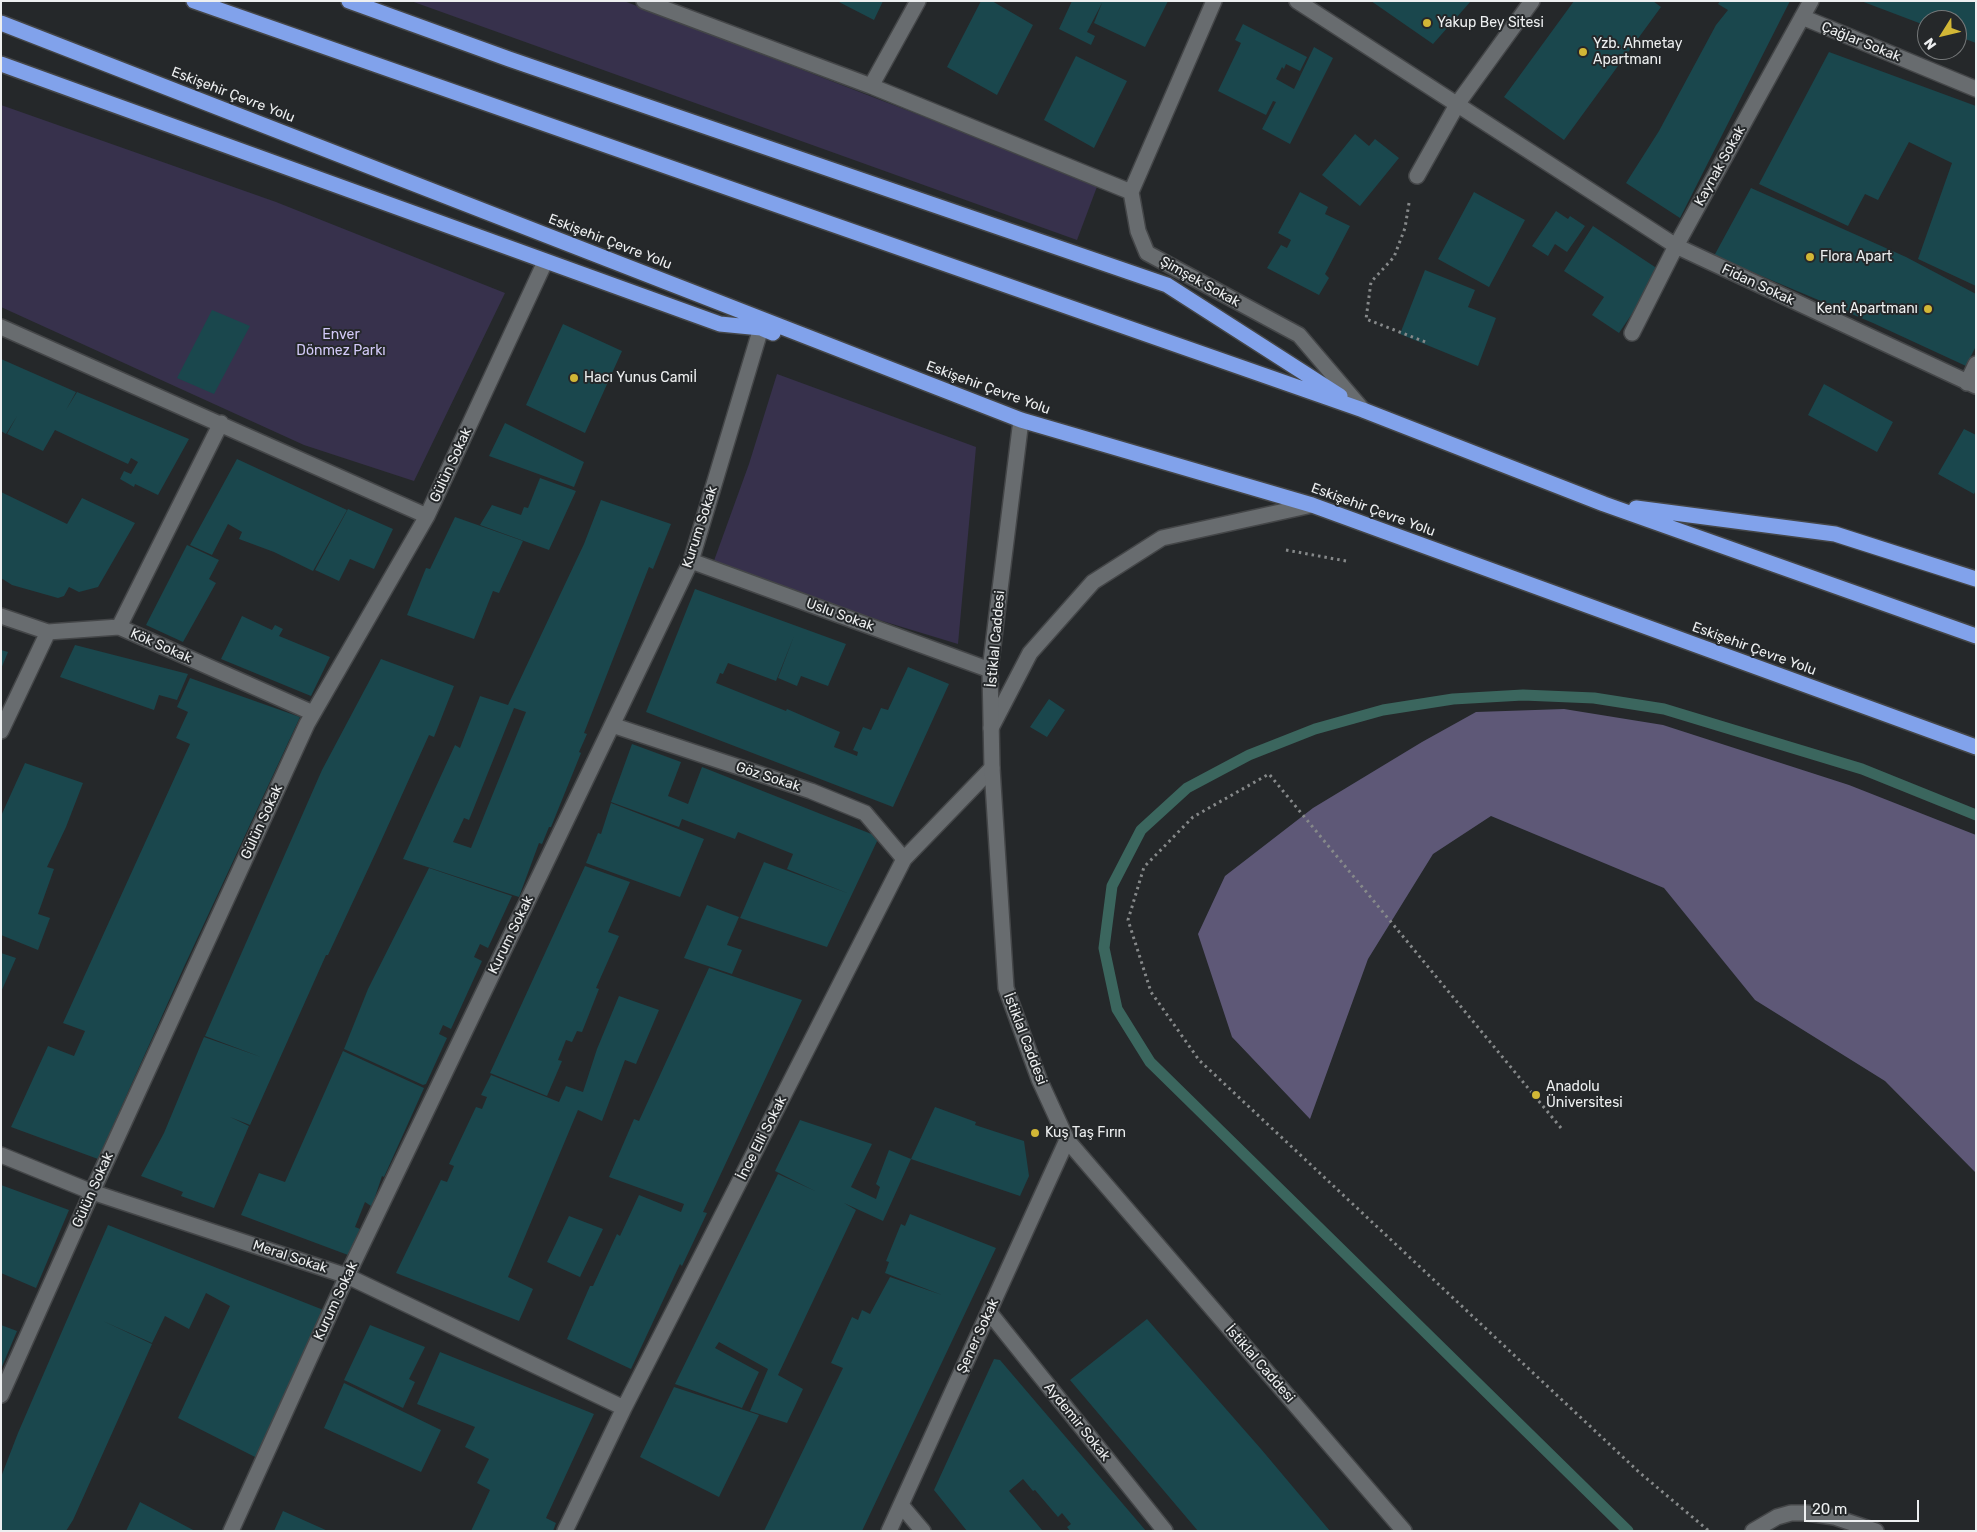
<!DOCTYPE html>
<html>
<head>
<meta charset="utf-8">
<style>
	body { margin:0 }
	#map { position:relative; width:1977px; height:1532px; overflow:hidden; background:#25282a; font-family:Rubik,sans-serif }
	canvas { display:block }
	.frame { position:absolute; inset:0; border:2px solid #edeff0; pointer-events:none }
	.north { position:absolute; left:1917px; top:10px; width:50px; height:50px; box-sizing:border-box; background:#25282a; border:1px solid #757879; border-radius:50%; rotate:234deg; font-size:14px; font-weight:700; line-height:20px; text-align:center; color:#edeff0 }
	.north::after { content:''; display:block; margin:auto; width:18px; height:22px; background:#d2b736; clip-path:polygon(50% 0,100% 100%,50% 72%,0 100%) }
	.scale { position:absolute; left:1804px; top:1500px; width:115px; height:22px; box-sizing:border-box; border:2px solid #edeff0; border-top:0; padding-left:6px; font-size:15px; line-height:18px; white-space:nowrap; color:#edeff0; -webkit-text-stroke:4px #25282a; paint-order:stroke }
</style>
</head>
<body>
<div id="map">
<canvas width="1977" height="1532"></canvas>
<div class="frame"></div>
<div class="north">N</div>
<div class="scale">20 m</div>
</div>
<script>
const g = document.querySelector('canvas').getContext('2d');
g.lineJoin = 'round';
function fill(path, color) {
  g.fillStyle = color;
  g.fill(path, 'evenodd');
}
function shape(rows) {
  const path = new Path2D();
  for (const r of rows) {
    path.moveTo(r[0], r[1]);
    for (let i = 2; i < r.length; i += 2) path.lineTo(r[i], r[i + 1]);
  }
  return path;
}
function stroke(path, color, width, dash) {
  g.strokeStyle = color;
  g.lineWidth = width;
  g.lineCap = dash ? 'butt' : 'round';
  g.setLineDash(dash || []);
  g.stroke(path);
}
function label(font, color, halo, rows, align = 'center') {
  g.font = font + ' Rubik,sans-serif';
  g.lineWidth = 4;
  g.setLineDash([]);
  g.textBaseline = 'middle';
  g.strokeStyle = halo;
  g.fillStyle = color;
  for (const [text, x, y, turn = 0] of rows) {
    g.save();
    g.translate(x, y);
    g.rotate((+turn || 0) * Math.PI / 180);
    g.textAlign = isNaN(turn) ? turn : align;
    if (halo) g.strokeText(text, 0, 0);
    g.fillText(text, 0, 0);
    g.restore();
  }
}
const green = shape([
	[411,1,624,1,1098,184,1077,240],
	[1,105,276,202,505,293,414,481,304,445,1,307],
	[777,374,976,447,958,644,711,569,749,464]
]);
const forest = shape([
	[1564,709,1663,725,1849,785,1976,835,1976,1173,1885,1081,1755,1000,1664,888,1491,816,1433,854,1368,959,1310,1119,1232,1037,1198,934,1225,876,1313,808,1422,742,1476,712]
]);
const stream = shape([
	[1628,1531,1150,1062,1117,1009,1104,948,1112,886,1141,830,1187,788,1249,755,1315,729,1383,710,1453,699,1523,695,1594,698,1664,709,1862,769,1976,815]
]);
const building = shape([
	[837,1,883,1,874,20],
	[981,1,992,1,1033,25,997,95,947,67],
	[1072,1,1168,1,1145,47,1094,23,1102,3,1087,32,1095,36,1091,45,1059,29],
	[1371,1,1471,1,1433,44],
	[1574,1,1653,1,1661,7,1564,140,1504,97],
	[1720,1,1790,1,1680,218,1626,183,1659,131,1716,25,1728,10,1718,4],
	[1861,1,1976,1,1976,43,1957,36,1957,20,1927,20,1927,26],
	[1243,24,1307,57,1300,71,1286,64,1284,69,1282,67,1276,79,1294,89,1314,47,1333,58,1290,144,1262,129,1276,102,1273,101,1266,115,1218,91,1241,43,1235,40],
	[1829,52,1976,106,1976,286,1918,259,1952,163,1909,142,1878,200,1865,194,1848,226,1759,184],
	[1076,56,1127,81,1094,148,1044,120],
	[1355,134,1369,146,1375,139,1399,158,1360,206,1322,175],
	[1751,188,1906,257,1976,294,1976,346,1966,366,1873,323,1714,256],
	[1300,192,1328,207,1325,214,1350,226,1325,274,1329,278,1319,295,1267,268,1281,245,1287,248,1291,240,1278,233],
	[1474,192,1525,220,1489,287,1438,259],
	[1556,211,1568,219,1570,216,1585,226,1567,252,1555,244,1548,256,1532,246],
	[1593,226,1661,271,1619,333,1592,315,1604,297,1564,271],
	[1425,270,1475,290,1468,307,1496,318,1478,366,1400,334],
	[212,310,250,326,214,394,177,378],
	[563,324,622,351,585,433,526,405],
	[1,359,76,392,66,410,77,392,189,439,158,495,135,484,134,487,120,479,124,471,131,474,138,462,131,458,128,464,55,430,43,451,7,434,17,416,6,434,1,431],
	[1824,384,1893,422,1877,452,1808,415],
	[505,423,584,462,574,487,489,456],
	[1964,429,1976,435,1976,490,1974,494,1938,474],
	[237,459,347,510,313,571,274,552,239,539,242,532,228,524,212,555,190,545],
	[540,478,576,491,549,550,480,525,492,505,521,515,524,507,528,508],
	[1,492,67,524,82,498,135,523,98,587,79,592,69,587,64,596,58,598,12,585,1,578],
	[601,500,671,524,653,569,649,567,584,733,587,734,579,752,581,753,551,827,549,827,542,844,539,843,519,897,403,859,455,745,460,748,480,696,508,705,584,544],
	[514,708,526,712,471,848,453,842,464,818,469,820],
	[348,509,393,529,374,569,350,559,339,581,315,570],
	[455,517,523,541,499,593,493,591,474,639,407,615,426,568,430,569],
	[187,545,219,560,209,579,216,583,183,642,146,625],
	[695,589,846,644,828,686,801,676,797,686,778,678,794,636,776,681,728,663,723,674,720,673,716,683,786,711,787,709,840,732,834,747,857,756,858,752,853,750,863,727,871,730,881,708,888,710,908,667,949,684,893,807,646,712],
	[242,616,272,630,275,625,283,629,279,636,330,657,311,696,221,659],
	[75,645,188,674,177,700,159,695,154,710,60,677],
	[1,650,8,652,1,669],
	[381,659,454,686,434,737,429,735,377,850,328,955,326,955,250,1125,230,1117,249,1126,214,1208,181,1196,183,1192,141,1176,164,1133,204,1037,261,1057,205,1036,322,770],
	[190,678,300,717,183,969,98,1159,11,1127,48,1046,74,1056,85,1031,63,1023,190,744,176,738,188,712,177,707],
	[1049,699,1065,710,1047,737,1030,727],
	[632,744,681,762,668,796,688,804,702,767,879,837,827,947,740,918,764,862,847,893,787,869,793,854,738,832,735,839,682,819,679,827,611,802],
	[25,763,83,783,66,827,47,867,54,869,38,914,50,918,38,950,1,935,1,816],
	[611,803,704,839,680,897,586,863,598,833,601,834],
	[585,866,630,882,608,932,619,936,596,988,599,989,582,1032,577,1031,572,1042,566,1040,558,1060,562,1061,547,1096,490,1073],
	[429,868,512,896,488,948,480,944,474,957,482,961,451,1029,443,1025,439,1034,447,1038,426,1084,423,1085,344,1049,368,989],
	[707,905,739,917,727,945,742,950,732,974,684,958],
	[1,953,16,958,1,992],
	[709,968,802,1000,703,1212,707,1213,682,1266,680,1264,631,1369,567,1339,590,1286,593,1286,617,1234,620,1236,639,1195,681,1212,684,1204,609,1177,634,1119,639,1121],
	[619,996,659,1010,636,1064,625,1060,602,1121,578,1110,508,1277,533,1289,519,1321,396,1273,441,1180,447,1182,454,1166,449,1164,476,1107,482,1109,487,1097,481,1095,491,1075,559,1102,566,1086,583,1092,597,1049],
	[343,1051,424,1088,384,1177,382,1176,373,1203,371,1206,365,1202,355,1227,360,1229,348,1255,241,1215,259,1173,285,1182],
	[935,1107,976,1122,975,1125,1024,1141,1029,1176,1020,1196,911,1159,883,1221,844,1203,856,1210,778,1375,803,1389,787,1423,750,1411,768,1369,719,1342,715,1348,759,1372,742,1408,675,1384,778,1174,815,1191,775,1171,800,1120,872,1144,851,1187,876,1199,880,1187,876,1184,889,1150,911,1159],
	[1,1185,69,1210,36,1288,1,1273],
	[910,1214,996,1248,862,1531,764,1531,843,1368,831,1363,852,1317,858,1320,862,1310,870,1314,890,1277,942,1295,885,1273,889,1262,886,1261,901,1224,905,1226],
	[569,1216,603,1229,580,1277,547,1262],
	[108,1225,326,1311,257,1458,178,1418,230,1306,206,1293,189,1329,165,1316,152,1343,103,1321,152,1344,73,1520,66,1531,1,1531,1,1477,18,1433],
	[1147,1319,1261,1449,1330,1531,1198,1531,1070,1380],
	[1,1325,17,1331,1,1369],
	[370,1325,425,1347,409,1379,415,1382,403,1408,344,1380],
	[440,1352,594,1414,546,1518,556,1523,553,1531,471,1531,490,1490,477,1483,489,1459,465,1447,475,1427,417,1404],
	[994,1359,1000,1360,1146,1531,1070,1531,1067,1527,1071,1524,1062,1513,1058,1517,1035,1490,1033,1491,1023,1479,1009,1491,1042,1530,967,1531,934,1490],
	[344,1383,441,1430,421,1472,324,1428],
	[674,1387,759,1415,719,1497,640,1457],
	[140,1502,195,1531,126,1531],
	[283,1511,328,1531,274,1531]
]);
const path = shape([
	[1409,203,1405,228,1394,257,1371,282,1366,319,1428,343],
	[1286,550,1346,561],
	[1561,1128,1269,774,1193,817,1144,867,1128,920,1151,992,1199,1060,1640,1473,1709,1531]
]);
const street = shape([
	[644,1,871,86,1131,192],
	[1214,1,1131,192,1138,231,1147,253,1299,335,1363,410],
	[1297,1,1676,246,1976,386],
	[1802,17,1976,89],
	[871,86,918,1],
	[1417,176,1458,103,1532,1],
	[1,327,427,516],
	[1632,333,1676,246,1811,1],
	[1967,383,1976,364],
	[691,561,990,670],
	[1,616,48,632,119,627,313,713],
	[119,627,221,423],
	[612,725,811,791,865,813,904,859],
	[991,728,1030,653,1093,582,1162,538,1312,505],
	[1,731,48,632],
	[1,1155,92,1192,347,1276,624,1408],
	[989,1312,1165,1531],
	[1,1395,92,1192,307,724,427,516,545,262],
	[901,1505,923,1531],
	[231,1531,347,1276,691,561,761,328],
	[565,1531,624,1408,904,859,992,768],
	[889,1531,1067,1140],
	[1753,1531,1777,1517,1791,1513,1807,1513,1834,1517,1876,1531]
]);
const secondary = shape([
	[1021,420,990,670,992,768,1006,988,1039,1079,1067,1140,1404,1531]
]);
const highway = shape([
	[194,1,1363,410,1604,504,1976,636],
	[349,1,509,59,1167,285,1340,396],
	[1,23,1021,420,1312,505,1976,747],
	[1,64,720,324,761,328,773,333],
	[1636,508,1835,534,1976,579]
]);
const markers = [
	[1427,23,5,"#d2b736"],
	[1583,52,5,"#d2b736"],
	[1810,257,5,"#d2b736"],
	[1928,309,5,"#d2b736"],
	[574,378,5,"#d2b736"],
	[1536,1095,5,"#d2b736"],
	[1035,1133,5,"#d2b736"]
];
const poiNames = [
	["Yakup Bey Sitesi",1437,23],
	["Yzb. Ahmetay",1593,44],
	["Apartmanı",1593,60],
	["Flora Apart",1820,257],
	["Kent Apartmanı",1918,309,"right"],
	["Hacı Yunus Camiİ",584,378],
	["Anadolu",1546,1087],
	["Üniversitesi",1546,1103],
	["Kuş Taş Fırın",1045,1133]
];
const streetNames = [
	["Çağlar Sokak",1861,42,22],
	["Eskişehir Çevre Yolu",233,95,21],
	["Kaynak Sokak",1720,166,-61],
	["Eskişehir Çevre Yolu",610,242,21],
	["Şimşek Sokak",1200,282,29],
	["Fidan Sokak",1758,285,25],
	["Eskişehir Çevre Yolu",988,388,20],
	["Gülün Sokak",451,465,-65],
	["Eskişehir Çevre Yolu",1373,510,20],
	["Kurum Sokak",700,527,-72],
	["Uslu Sokak",840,615,20],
	["İstiklal Caddesi",996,639,-85],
	["Kök Sokak",161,646,24],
	["Eskişehir Çevre Yolu",1754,649,20],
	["Göz Sokak",768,777,18],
	["Gülün Sokak",262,822,-65],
	["Kurum Sokak",511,935,-64],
	["İstiklal Caddesi",1025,1039,69],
	["İnce Elli Sokak",762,1138,-63],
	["Gülün Sokak",93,1190,-66],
	["Meral Sokak",290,1257,18],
	["Kurum Sokak",336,1301,-65],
	["Şener Sokak",978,1336,-65],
	["İstiklal Caddesi",1260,1364,49],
	["Aydemir Sokak",1077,1422,51]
];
const parkNames = [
	["Enver",341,335],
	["Dönmez Parkı",341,351]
];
fill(green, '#37314c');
fill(forest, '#5e5877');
stroke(stream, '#3b665e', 11);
fill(building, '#1a474d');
stroke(street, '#444648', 18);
stroke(secondary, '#444648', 18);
stroke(highway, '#444648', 18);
stroke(path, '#86898a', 3, [2.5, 4]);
stroke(street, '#686c6f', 15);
stroke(secondary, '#686c6f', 15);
stroke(highway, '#81a2eb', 15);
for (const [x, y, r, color] of markers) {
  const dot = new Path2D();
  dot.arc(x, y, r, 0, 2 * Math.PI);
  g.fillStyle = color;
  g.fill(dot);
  stroke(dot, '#25282a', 2);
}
label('14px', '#edeff0', '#25282a', poiNames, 'left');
label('14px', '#edeff0', '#25282a', streetNames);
label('14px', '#d2c9f7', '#25282a', parkNames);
</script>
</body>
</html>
